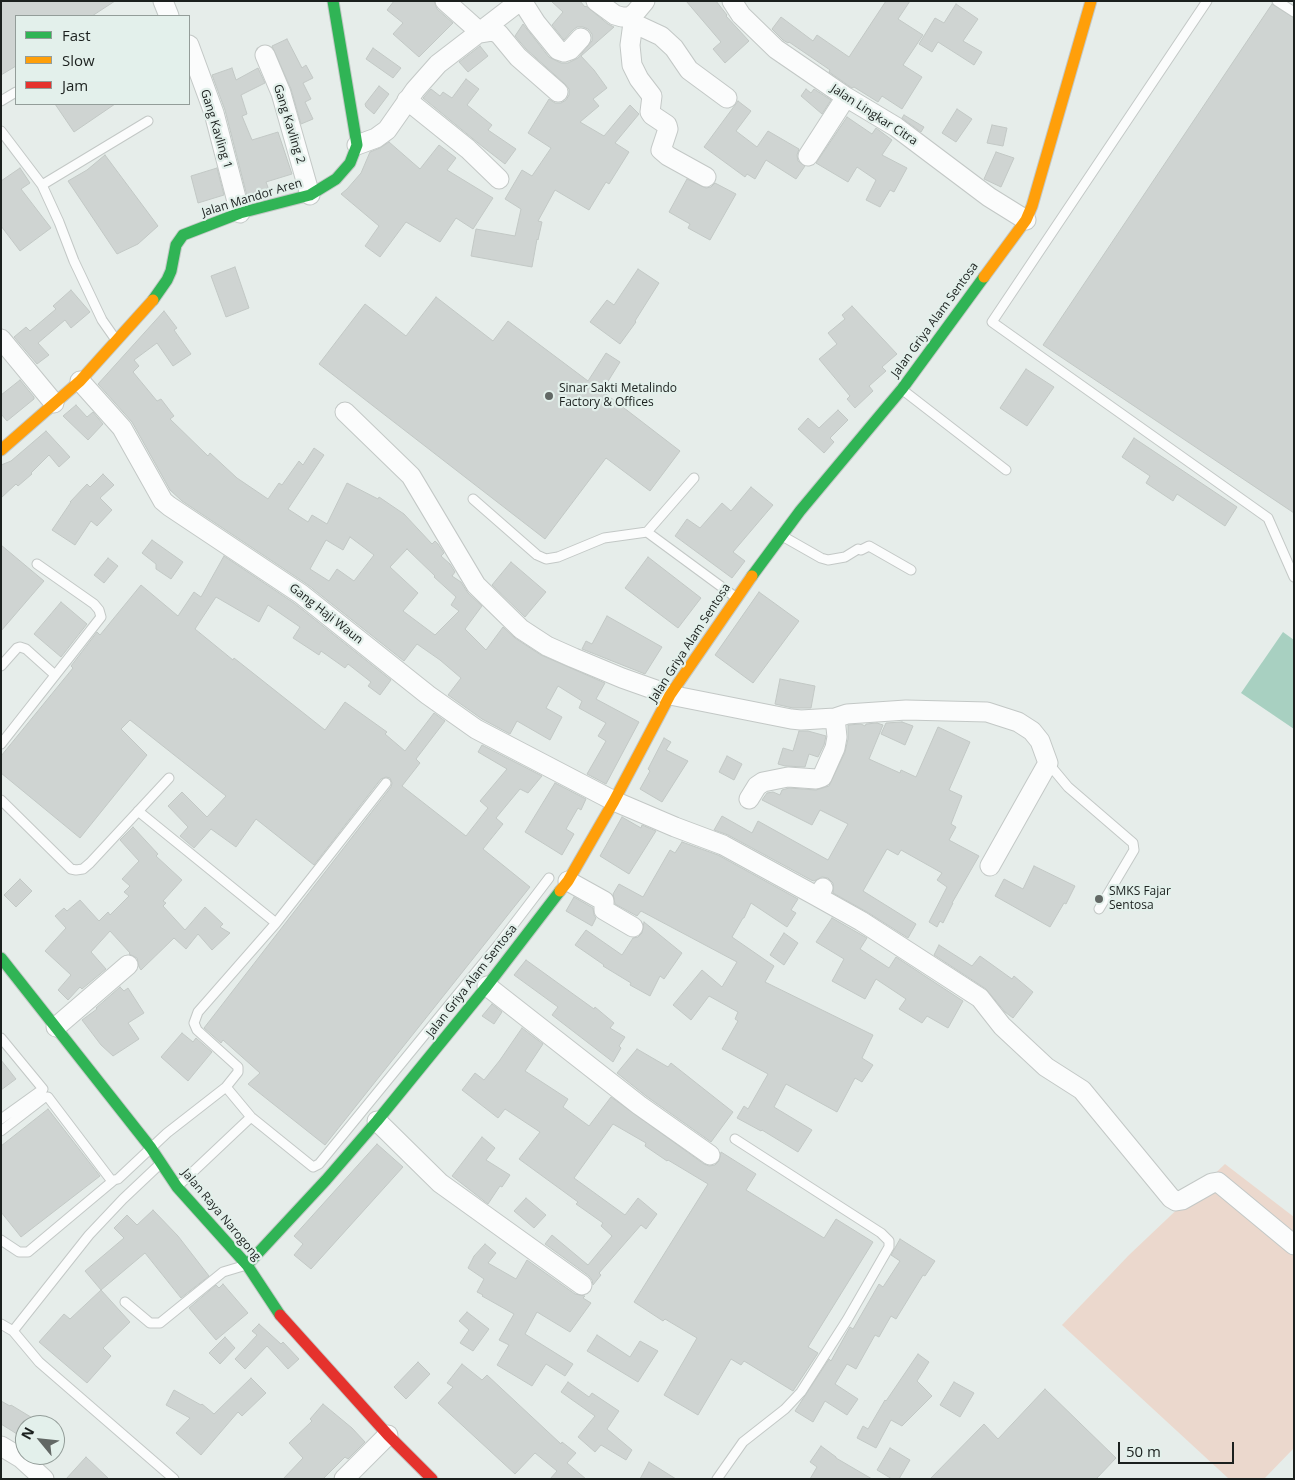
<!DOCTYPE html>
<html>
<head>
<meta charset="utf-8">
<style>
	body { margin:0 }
	#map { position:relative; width:1295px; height:1480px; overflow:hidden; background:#e6edea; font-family:"Open Sans",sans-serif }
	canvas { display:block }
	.frame { position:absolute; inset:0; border:2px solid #1b201e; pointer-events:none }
	.legend { position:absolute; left:15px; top:15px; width:175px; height:90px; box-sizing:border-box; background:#e3f0eb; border:1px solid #939d99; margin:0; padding:6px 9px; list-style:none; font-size:15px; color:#1b201e }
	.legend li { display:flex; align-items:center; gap:10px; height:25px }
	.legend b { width:25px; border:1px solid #939d99 }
	.north { position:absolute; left:15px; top:1415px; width:50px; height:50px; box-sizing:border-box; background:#e3f0eb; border:1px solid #939d99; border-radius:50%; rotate:298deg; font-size:14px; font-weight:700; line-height:20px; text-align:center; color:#1b201e }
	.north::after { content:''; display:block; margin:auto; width:18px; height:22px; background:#626865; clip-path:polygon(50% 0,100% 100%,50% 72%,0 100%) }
	.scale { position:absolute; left:1118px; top:1442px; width:116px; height:22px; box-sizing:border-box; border:2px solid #1b201e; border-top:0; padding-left:6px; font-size:15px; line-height:18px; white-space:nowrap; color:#1b201e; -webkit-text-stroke:4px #e3f0eb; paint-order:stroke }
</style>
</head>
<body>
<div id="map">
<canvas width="1295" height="1480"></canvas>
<div class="frame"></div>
<ul class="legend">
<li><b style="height:6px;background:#30b455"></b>Fast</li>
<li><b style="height:6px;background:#ff9f0a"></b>Slow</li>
<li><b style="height:6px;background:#e5322d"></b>Jam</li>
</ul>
<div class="north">N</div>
<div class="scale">50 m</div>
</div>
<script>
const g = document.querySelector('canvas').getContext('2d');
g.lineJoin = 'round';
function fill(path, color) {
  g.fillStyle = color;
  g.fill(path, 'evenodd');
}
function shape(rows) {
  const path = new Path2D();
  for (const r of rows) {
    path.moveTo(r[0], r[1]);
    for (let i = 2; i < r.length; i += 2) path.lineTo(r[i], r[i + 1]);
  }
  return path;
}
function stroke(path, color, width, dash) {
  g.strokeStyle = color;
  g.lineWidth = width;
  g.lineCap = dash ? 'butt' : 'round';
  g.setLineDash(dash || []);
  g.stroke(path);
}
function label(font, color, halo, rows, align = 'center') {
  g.font = font + ' "Open Sans",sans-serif';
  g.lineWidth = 4.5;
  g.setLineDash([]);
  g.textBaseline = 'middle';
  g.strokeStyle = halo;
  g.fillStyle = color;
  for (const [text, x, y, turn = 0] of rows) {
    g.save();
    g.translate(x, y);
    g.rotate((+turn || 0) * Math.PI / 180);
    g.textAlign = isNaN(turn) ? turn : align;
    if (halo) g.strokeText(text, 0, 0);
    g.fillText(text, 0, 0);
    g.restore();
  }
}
const green = shape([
	[1225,1164,1294,1217,1294,1448,1264,1479,1229,1479,1062,1325,1129,1255]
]);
const water = shape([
	[1283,632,1294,640,1294,729,1241,693]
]);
const building = shape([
	[1,1,115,1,92,16,16,16,16,66,1,75,1,1],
	[394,1,434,1,437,9,453,23,419,57,393,34,403,23,387,10,394,1],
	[551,1,580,1,585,7,586,6,608,24,614,27,581,56,594,70,607,88,593,99,599,106,580,122,604,136,630,105,639,114,615,143,629,152,609,184,606,182,589,210,555,190,538,221,542,222,538,240,537,239,532,267,471,256,476,229,515,236,521,209,505,199,522,170,532,176,551,148,528,133,549,99,555,103,561,103,566,100,569,95,569,89,565,84,526,49,515,36,523,24,549,57,561,63,568,63,578,58,592,41,592,34,588,29,583,27,577,27,573,30,564,40,552,25,563,12,551,1],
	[686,1,716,1,727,15,726,16,749,41,725,63,713,49,721,42,686,1],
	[886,1,910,1,898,19,923,35,903,65,922,77,902,109,882,96,878,102,854,87,852,88,829,72,830,70,789,42,788,43,783,40,772,29,781,17,813,41,817,35,849,57,886,1],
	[956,4,978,19,963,41,982,52,974,65,938,42,932,52,919,44,935,18,944,23,956,4],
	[1272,4,1294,18,1294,513,1043,345,1272,4],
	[287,39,302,68,306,65,313,78,303,83,311,99,305,102,313,119,301,124,291,89,272,46,287,39],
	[480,46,488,56,468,72,459,62,480,46],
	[373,48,401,68,393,78,366,59,373,48],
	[232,68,236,80,258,68,265,83,241,95,247,114,242,116,252,140,278,132,292,174,266,182,269,190,247,196,225,110,212,75,232,68],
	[466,79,479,89,467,105,492,125,488,130,516,149,505,164,483,147,423,98,431,89,440,96,443,92,452,98,466,79],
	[379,86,389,94,374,114,366,107,365,104,379,86],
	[806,89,811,93,814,89,831,100,822,114,801,96,806,89],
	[738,101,751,111,736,131,757,147,768,131,799,149,797,155,798,161,805,166,796,179,766,160,755,179,747,174,745,177,704,147,738,101],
	[55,104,115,104,74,132,55,104],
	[957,109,972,119,956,142,942,133,957,109],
	[904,115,924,127,921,132,902,118,904,115],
	[847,117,872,134,876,128,892,140,882,155,907,168,894,192,890,190,880,207,866,200,876,180,857,167,848,182,816,163,847,117],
	[992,125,1007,128,1003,146,987,143,992,125],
	[389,142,420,169,439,145,456,158,447,170,493,198,473,229,456,218,440,242,406,222,380,257,365,246,379,226,341,194,347,189,361,173,370,152,380,148,389,142],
	[996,152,1014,158,1001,187,984,179,996,152],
	[105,155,158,226,138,244,117,254,68,181,87,170,105,155],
	[20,168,30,183,21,189,51,228,20,251,1,226,1,181,20,168],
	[217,168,224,195,198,203,191,176,217,168],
	[687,179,706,188,711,187,715,183,736,194,710,240,688,228,690,224,669,212,687,179],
	[235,267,249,308,226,317,211,276,235,267],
	[638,269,659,283,635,321,636,322,620,344,590,322,607,300,614,305,638,269],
	[71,290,90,312,71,328,65,320,38,343,49,355,37,364,14,337,26,327,30,331,56,309,53,306,71,290],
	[436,297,493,341,508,321,588,381,606,353,620,362,602,391,680,451,650,491,606,458,545,539,319,364,365,304,406,336,436,297],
	[852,306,897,354,882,367,886,371,869,386,873,391,855,408,847,399,850,396,819,359,837,344,828,333,845,319,842,315,852,306],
	[164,311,177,328,174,330,191,354,173,366,157,343,134,360,139,366,133,372,157,401,161,399,174,416,170,419,208,456,210,453,237,478,268,499,279,483,282,485,299,461,303,465,314,448,324,455,288,509,308,522,312,515,327,524,347,483,378,499,379,497,404,514,432,544,435,541,438,544,444,553,441,556,450,564,455,572,452,576,461,582,468,593,482,606,465,629,486,650,503,627,515,638,541,655,605,683,596,699,639,722,606,784,587,774,606,741,598,736,606,723,579,708,582,701,558,686,546,708,562,717,550,740,517,721,510,734,482,719,448,695,461,678,440,660,417,644,404,661,308,585,182,501,170,490,132,422,98,384,164,311],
	[350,537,374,555,354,581,337,569,329,581,310,569,326,540,343,550,350,537],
	[407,549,435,576,434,577,456,597,451,605,459,611,435,635,403,611,418,593,390,567,407,549],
	[1026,369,1054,387,1027,426,1000,408,1026,369],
	[20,380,34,397,34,399,7,421,1,414,1,395,20,380],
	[76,405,87,417,93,412,103,424,88,440,63,416,76,405],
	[838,410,848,420,830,438,834,442,824,453,798,429,808,418,819,428,838,410],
	[46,431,70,457,59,467,49,455,31,473,32,474,18,486,16,484,1,498,1,465,11,461,46,431],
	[1134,438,1237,507,1225,526,1177,494,1173,501,1146,483,1150,476,1122,457,1134,438],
	[103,474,114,485,100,498,112,510,97,526,91,521,75,545,52,530,71,502,70,502,87,484,90,487,103,474],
	[751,487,773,505,733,552,745,561,732,578,675,536,687,519,700,528,722,503,731,511,751,487],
	[152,540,183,562,171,579,156,569,156,564,142,553,152,540],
	[1,545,44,581,1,631,1,545],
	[224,556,294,603,391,680,380,695,368,686,371,682,348,664,345,668,321,651,319,655,293,638,300,627,268,605,259,622,216,597,195,629,233,660,234,658,325,730,345,702,387,732,385,734,405,751,434,713,445,721,416,759,420,763,402,786,466,836,488,808,480,801,507,769,478,752,482,745,542,776,528,793,520,789,496,818,503,824,483,849,530,887,325,1145,248,1084,260,1073,223,1040,221,1043,204,1028,391,787,392,783,390,778,386,777,381,779,314,865,256,819,236,847,211,829,194,848,180,836,188,827,168,806,182,792,207,817,226,796,130,720,121,729,147,755,80,838,1,773,1,756,73,668,71,666,97,632,100,635,141,585,178,616,194,592,201,597,224,556],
	[648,557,701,598,678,628,625,588,648,557],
	[108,558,118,566,104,583,94,575,108,558],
	[511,562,546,592,525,617,492,585,511,562],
	[759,592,799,621,753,683,715,655,759,592],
	[61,602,87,624,61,657,34,634,61,602],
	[607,616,662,647,645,674,582,649,586,641,592,644,607,616],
	[780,679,815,686,811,708,793,708,775,704,780,679],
	[902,722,913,726,905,745,881,734,886,723,902,722],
	[877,723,883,725,869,759,900,773,901,770,916,777,938,727,970,742,949,790,962,796,951,824,956,827,949,840,979,856,952,903,953,903,943,923,940,921,937,927,929,922,947,887,937,880,942,873,901,850,898,855,887,849,863,891,916,924,908,938,867,912,833,893,833,883,828,878,822,877,814,881,811,880,728,835,714,830,722,816,752,833,758,821,828,860,848,824,820,810,812,825,762,800,767,793,773,792,780,795,782,790,789,788,816,790,829,786,845,752,848,739,848,725,861,724,865,726,866,724,877,723],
	[799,731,808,731,826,736,824,745,818,757,809,754,805,767,785,766,778,764,783,748,793,751,799,731],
	[664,738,671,742,666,750,688,761,662,802,640,789,650,771,648,769,664,738],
	[727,756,742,764,734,780,719,772,727,756],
	[555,783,586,799,581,810,578,808,566,829,574,834,562,855,525,832,555,783],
	[622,817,641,828,642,825,656,831,629,874,600,856,622,817],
	[133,827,158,854,156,856,182,880,163,901,166,903,163,906,185,930,205,907,223,924,220,927,230,933,212,950,198,934,186,949,174,938,141,970,139,967,137,958,129,954,130,953,110,931,91,952,106,969,82,989,80,987,68,1000,58,990,71,975,45,951,66,928,55,916,64,908,67,911,80,900,99,921,108,912,110,915,129,896,124,892,130,886,122,879,139,861,120,840,133,827],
	[682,842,718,855,798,899,791,910,796,913,787,927,751,903,744,918,743,918,732,937,774,966,765,982,873,1035,862,1058,873,1065,862,1082,855,1078,837,1112,786,1084,774,1107,812,1130,798,1152,762,1130,761,1131,737,1118,744,1106,748,1109,768,1074,722,1049,738,1021,735,1019,738,1012,709,996,691,1020,673,1005,702,970,722,987,737,962,641,911,637,916,615,904,613,894,619,884,643,897,670,850,675,853,682,842],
	[1034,866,1075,886,1066,904,1064,903,1050,927,995,896,1004,879,1023,889,1034,866],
	[20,879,32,891,16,907,4,895,20,879],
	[574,897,593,908,594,915,596,918,592,926,566,911,574,897],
	[832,918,867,938,860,949,889,968,896,957,963,1001,948,1028,927,1016,922,1023,899,1009,906,999,876,979,865,999,832,981,844,959,816,942,832,918],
	[644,922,682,953,664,979,660,976,650,996,630,985,631,983,603,966,604,965,575,945,586,930,622,955,633,938,638,937,642,933,644,922],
	[784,933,798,943,784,965,770,955,784,933],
	[939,945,972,966,980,956,1012,979,1014,976,1033,992,1013,1018,1005,1012,986,989,934,955,939,945],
	[526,960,594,1009,595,1007,614,1023,610,1028,625,1037,619,1046,621,1048,613,1062,552,1015,558,1007,514,975,526,960],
	[120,987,124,991,128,988,144,1013,128,1023,139,1039,113,1056,101,1045,82,1020,97,1009,96,1008,120,987],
	[492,1004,502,1012,494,1024,482,1016,492,1004],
	[522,1028,543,1044,525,1071,568,1099,563,1107,589,1126,611,1097,704,1164,709,1166,715,1165,719,1161,721,1152,756,1174,746,1190,824,1238,836,1219,873,1242,808,1347,818,1353,793,1391,744,1361,741,1365,731,1359,698,1415,664,1395,697,1338,665,1319,663,1321,634,1302,708,1184,668,1160,667,1161,645,1146,646,1143,613,1124,574,1178,625,1215,638,1198,657,1214,646,1229,641,1225,599,1273,601,1275,593,1285,592,1280,589,1276,545,1244,552,1235,588,1265,612,1236,601,1226,603,1223,576,1204,578,1202,519,1159,540,1132,505,1109,498,1118,462,1090,475,1073,484,1080,500,1060,522,1028],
	[182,1033,193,1042,196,1038,212,1052,188,1081,161,1057,182,1033],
	[637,1049,668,1067,671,1063,733,1112,711,1142,646,1096,617,1073,637,1049],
	[1,1060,16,1079,1,1090,1,1060],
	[48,1109,100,1176,21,1237,1,1212,1,1146,48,1109],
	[482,1137,495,1148,486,1160,510,1175,502,1187,500,1186,488,1204,452,1176,482,1137],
	[377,1144,403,1167,311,1269,294,1255,303,1244,294,1236,377,1144],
	[526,1198,546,1215,534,1228,514,1211,526,1198],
	[153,1210,178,1236,209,1276,181,1298,145,1253,101,1290,85,1271,124,1238,114,1228,127,1215,137,1225,153,1210],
	[900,1239,935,1261,925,1276,923,1275,896,1319,891,1316,879,1337,875,1335,856,1369,847,1364,835,1384,858,1399,847,1415,825,1401,813,1422,795,1411,829,1359,831,1361,850,1327,853,1329,879,1284,883,1287,900,1261,891,1255,900,1239],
	[485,1244,496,1253,488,1263,516,1279,527,1260,575,1294,585,1296,583,1298,591,1303,570,1332,537,1312,525,1334,573,1364,565,1376,546,1364,532,1386,497,1365,509,1345,499,1340,514,1314,482,1296,483,1295,477,1292,484,1279,468,1268,474,1256,485,1244],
	[223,1284,248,1313,216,1340,189,1308,216,1285,219,1288,223,1284],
	[101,1290,130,1322,103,1348,111,1356,87,1383,39,1342,64,1314,70,1319,101,1290],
	[467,1312,489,1329,473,1351,460,1343,469,1330,459,1321,467,1312],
	[259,1324,281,1344,283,1342,299,1359,288,1369,267,1346,245,1369,235,1359,257,1335,252,1331,259,1324],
	[597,1335,630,1357,640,1341,658,1351,638,1382,587,1351,597,1335],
	[225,1337,235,1348,220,1364,209,1353,225,1337],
	[918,1354,929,1362,917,1381,932,1396,902,1426,891,1420,876,1448,857,1438,863,1426,868,1429,885,1400,886,1401,918,1354],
	[418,1362,430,1374,406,1399,394,1387,418,1362],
	[462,1364,482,1380,487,1375,561,1444,562,1442,576,1453,567,1463,586,1479,550,1479,557,1471,535,1453,515,1474,438,1403,453,1387,447,1383,462,1364],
	[251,1378,266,1393,242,1416,238,1412,201,1455,176,1433,190,1418,166,1405,174,1390,201,1405,202,1404,214,1414,251,1378],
	[568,1382,589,1397,592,1393,619,1411,607,1429,632,1450,626,1460,601,1445,595,1452,578,1437,595,1416,561,1392,568,1382],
	[954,1382,974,1393,960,1417,940,1405,954,1382],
	[1045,1389,1116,1458,1096,1479,930,1479,984,1424,998,1439,1045,1389],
	[1,1401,10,1406,11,1405,44,1425,25,1425,25,1439,1,1424,1,1401],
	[323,1404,352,1428,365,1442,348,1459,345,1457,323,1479,283,1479,303,1458,289,1443,312,1421,310,1419,323,1404],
	[821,1446,836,1457,836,1458,872,1479,810,1479,817,1467,810,1462,821,1446],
	[890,1448,910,1460,899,1479,892,1479,877,1470,890,1448],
	[86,1457,109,1479,66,1479,86,1457],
	[649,1462,676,1479,640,1479,649,1462]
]);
const lane = shape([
	[1207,1,992,322,1268,518,1294,577],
	[1277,1,1294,12],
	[1,101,16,92],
	[1,131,42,185,59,222,74,261,102,320,116,340],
	[42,185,148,121],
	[904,391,1006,470],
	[473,499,537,555,546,559,558,557,604,538,647,532,734,596],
	[647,532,694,478],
	[784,537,821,558,828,560,845,557,858,549,861,550,869,546,911,570],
	[1,666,17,648,20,647,26,649,55,675],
	[1,744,101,617,99,610,94,604,37,564],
	[1048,763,1068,787,1133,843,1134,850,1099,909],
	[1,800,71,869,76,870,83,869,90,863,169,778],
	[138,811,276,923],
	[1,1038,43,1089,1,1119],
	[226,1087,251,1117,308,1163,313,1167,319,1164,498,945,549,878],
	[1,1131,45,1097,48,1097,111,1180,114,1180,118,1179,167,1133,226,1087,238,1072,238,1067,197,1030,194,1023,198,1012,276,923,386,783],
	[179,1185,251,1117],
	[1,1240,19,1252,28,1252,114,1180],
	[125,1302,150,1323,160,1323,223,1272,243,1266],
	[1,1324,13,1331,89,1235,123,1199,159,1165],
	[13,1331,39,1362,174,1479],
	[717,1479,743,1442,785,1409,801,1392,847,1320,889,1247,889,1241,881,1233,735,1139]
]);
const street = shape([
	[163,1,169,16],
	[445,1,481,33,493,31,499,34,518,57,558,92],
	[522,1,536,23,558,50,564,52,570,50,581,38],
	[596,1,615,15,622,17,630,17,635,13,645,1],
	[732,1,741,15,776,49,846,97,896,127,989,197,1026,220],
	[630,17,633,23,630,45,632,65,639,79,652,96,650,112,652,115,667,125,668,129,661,150,668,156,706,177],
	[633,23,661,36,674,48,689,70,727,98],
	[189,45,214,113,240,213],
	[265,55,281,93,310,195],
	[407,100,468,149,499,179],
	[357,145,376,138,387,130,415,90,438,64,520,1],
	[808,156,846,97],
	[1,339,54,403],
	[80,381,122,428,163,501,169,506,301,594,428,695,476,729,614,801,675,827,723,845,818,897],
	[345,412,411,476,476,585,521,629,547,646,574,658,622,678,670,695,791,719,801,720,835,718,847,714,906,710,987,712,1018,722,1032,731,1040,741,1048,763,990,866],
	[749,799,757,786,763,782,788,777,816,779,822,777,835,748,837,737,835,718],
	[568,881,604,901,604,910,633,927],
	[823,888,818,897,861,921,980,998,1002,1026,1046,1067,1082,1090,1171,1198,1176,1201,1182,1200,1212,1183,1218,1182,1294,1245],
	[487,986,639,1105,710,1155],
	[56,1027,128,965],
	[377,1121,440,1183,582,1285],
	[1,1446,21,1458,44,1479],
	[344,1479,388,1435]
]);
const fast = shape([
	[153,300,167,280,171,271,176,245,183,235,240,213,310,195,336,179,350,163,357,145,333,1],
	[752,576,800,511,902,389,984,277],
	[1,958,151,1148,177,1187,247,1265,280,1315],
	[247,1265,326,1180,377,1121,487,986,560,891]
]);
const slow = shape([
	[984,277,1026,220,1032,206,1091,1],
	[1,450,80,381,153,300],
	[560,891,568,881,614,801,670,695,752,576]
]);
const jam = shape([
	[280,1315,388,1435,432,1479]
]);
const markers = [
	[549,396,5,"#626865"],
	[1099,899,5,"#626865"]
];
const streetNames = [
	["Jalan Lingkar Citra",874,115,33],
	["Gang Kavling 2",289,124,73],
	["Gang Kavling 1",216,129,73],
	["Jalan Mandor Aren",252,198,-17],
	["Jalan Griya Alam Sentosa",935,320,-54],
	["Gang Haji Waun",326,614,38],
	["Jalan Griya Alam Sentosa",690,643,-57],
	["Jalan Griya Alam Sentosa",472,981,-52],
	["Jalan Raya Narogong",221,1215,50]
];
const poiNames = [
	["Sinar Sakti Metalindo",559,389],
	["Factory & Offices",559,403],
	["SMKS Fajar",1109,892],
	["Sentosa",1109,906]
];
fill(green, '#ebd8cd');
fill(water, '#a8d0c1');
fill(building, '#cfd4d2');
stroke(building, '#c2c8c5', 1);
stroke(lane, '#c3c8c6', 11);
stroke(street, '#c3c8c6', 21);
stroke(fast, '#c3c8c6', 13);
stroke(slow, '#c3c8c6', 13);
stroke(jam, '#c3c8c6', 13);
stroke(lane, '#fbfcfc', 9);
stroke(street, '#fbfcfc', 19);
stroke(fast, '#30b455', 11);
stroke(slow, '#ff9f0a', 11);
stroke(jam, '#e5322d', 11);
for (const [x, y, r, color] of markers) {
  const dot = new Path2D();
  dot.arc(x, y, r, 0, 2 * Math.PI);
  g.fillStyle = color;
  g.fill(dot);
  stroke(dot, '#e3f0eb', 2);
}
label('12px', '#1b201e', '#e3f0eb', streetNames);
label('12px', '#1b201e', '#e3f0eb', poiNames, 'left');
</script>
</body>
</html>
